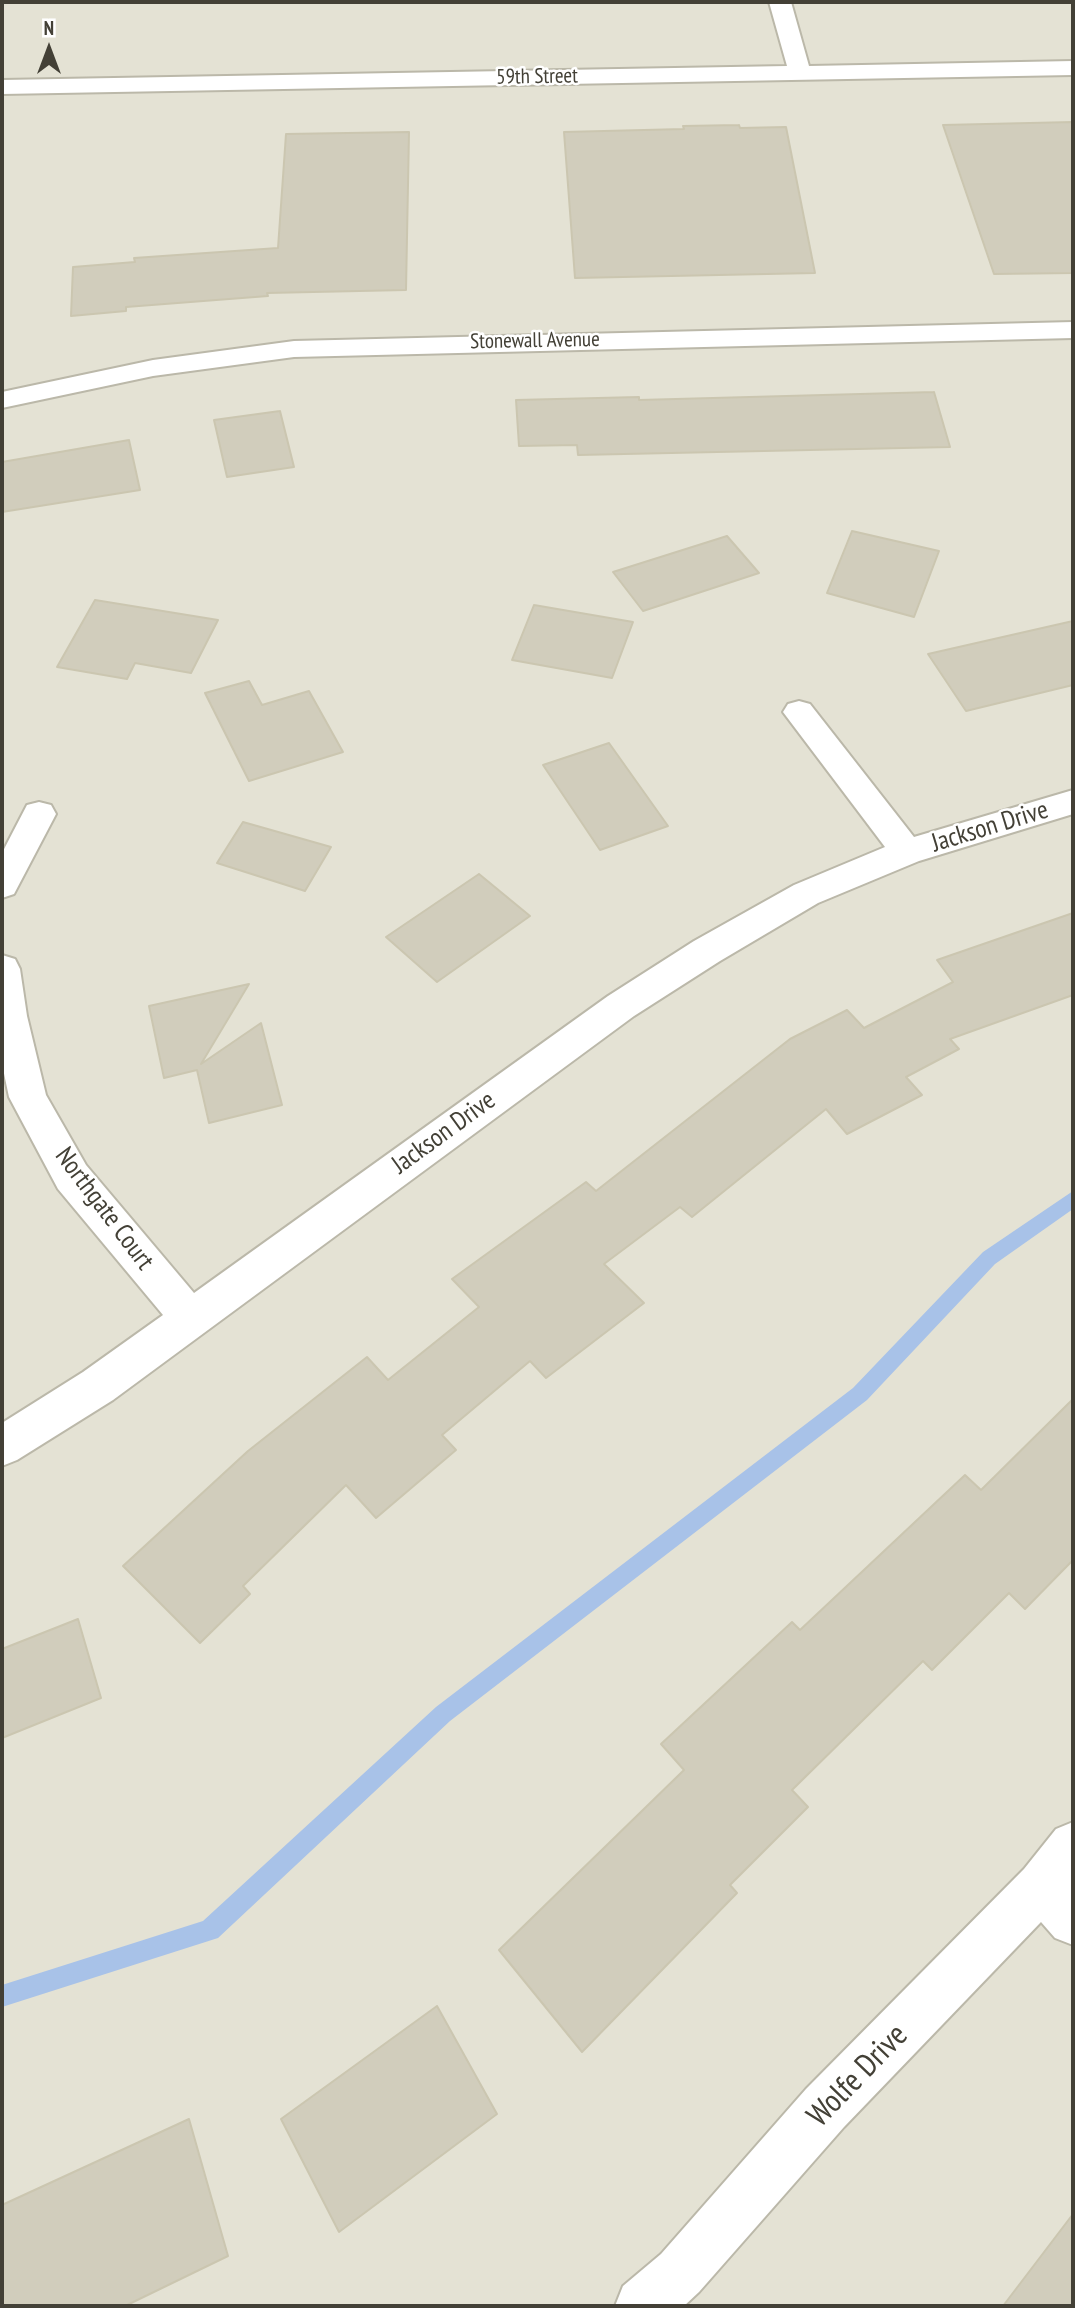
<!DOCTYPE html>
<html>
<head>
<meta charset="utf-8">
<style>
	body { margin:0 }
	#map { position:relative; width:1075px; height:2308px; overflow:hidden; background:#f1efe6; font-family:"PT Sans Narrow",sans-serif }
	canvas { display:block }
	.frame { position:absolute; inset:0; border:4px solid #434036; pointer-events:none }
	.north { position:absolute; left:14px; top:14px; width:70px; height:70px; -webkit-text-stroke:5px #fff; paint-order:stroke; rotate:0deg; font-size:19px; font-weight:700; line-height:28px; text-align:center; color:#434036 }
	.north::after { content:''; display:block; margin:auto; width:24px; height:32px; background:#434036; clip-path:polygon(50% 0,100% 100%,50% 72%,0 100%) }
</style>
</head>
<body>
<div id="map">
<canvas width="1075" height="2308"></canvas>
<div class="frame"></div>
<div class="north">N</div>
</div>
<script>
const g = document.querySelector('canvas').getContext('2d');
g.lineJoin = 'round';
function fill(path, color) {
  g.fillStyle = color;
  g.fill(path, 'evenodd');
}
function shape(rows) {
  const path = new Path2D();
  for (const r of rows) {
    path.moveTo(r[0], r[1]);
    for (let i = 2; i < r.length; i += 2) path.lineTo(r[i], r[i + 1]);
  }
  return path;
}
function stroke(path, color, width, dash) {
  g.strokeStyle = color;
  g.lineWidth = width;
  g.lineCap = dash ? 'butt' : 'round';
  g.setLineDash(dash || []);
  g.stroke(path);
}
function label(font, color, halo, rows, align = 'center') {
  g.font = font + ' "PT Sans Narrow",sans-serif';
  g.lineWidth = 5;
  g.setLineDash([]);
  g.textBaseline = 'middle';
  g.strokeStyle = halo;
  g.fillStyle = color;
  for (const [text, x, y, turn = 0] of rows) {
    g.save();
    g.translate(x, y);
    g.rotate((+turn || 0) * Math.PI / 180);
    g.textAlign = isNaN(turn) ? turn : align;
    if (halo) g.strokeText(text, 0, 0);
    g.fillText(text, 0, 0);
    g.restore();
  }
}
const residential = shape([
	[2,2,1073,2,1073,2306,2,2306]
]);
const stream = shape([
	[1073,1191,1073,1209,995,1264,867,1400,450,1721,218,1938,2,2007,2,1985,203,1921,436,1707,853,1388,983,1252,1073,1191]
]);
const building = shape([
	[1073,122,1073,273,994,274,943,125,1073,122],
	[739,125,740,128,786,127,815,273,575,278,564,132,684,129,683,126,739,125],
	[409,132,406,290,267,293,268,296,126,307,126,311,71,316,73,267,135,262,134,258,278,248,286,134,409,132],
	[934,392,950,447,578,455,577,445,519,446,516,400,639,397,639,400,934,392],
	[280,411,294,467,227,477,214,420,280,411],
	[129,440,140,490,2,512,2,462,129,440],
	[852,531,939,551,914,617,827,593,852,531],
	[727,536,759,573,643,611,613,572,727,536],
	[95,600,218,620,191,673,135,663,127,679,57,667,95,600],
	[534,605,633,622,612,678,512,660,534,605],
	[1073,621,1073,685,966,711,928,654,1073,621],
	[249,681,262,705,309,691,343,752,249,781,205,693,249,681],
	[609,743,668,826,600,850,543,765,609,743],
	[243,822,331,847,305,891,217,863,243,822],
	[479,874,530,916,437,982,386,937,479,874],
	[1073,913,1073,995,950,1039,959,1049,906,1077,922,1095,847,1134,826,1109,692,1217,680,1207,604,1264,644,1303,546,1378,530,1361,442,1435,456,1450,376,1518,346,1485,243,1586,250,1594,200,1643,123,1566,248,1451,367,1357,388,1380,479,1307,452,1279,586,1182,596,1191,790,1039,847,1010,864,1028,953,982,937,960,1073,913],
	[249,984,201,1064,261,1023,282,1105,209,1123,197,1070,164,1078,149,1006,249,984],
	[1073,1399,1073,1560,1025,1609,1009,1593,932,1670,923,1661,792,1790,808,1807,730,1885,737,1893,582,2052,499,1950,684,1770,661,1744,792,1622,800,1630,965,1475,981,1490,1073,1399],
	[78,1619,101,1698,2,1738,2,1649,78,1619],
	[437,2006,497,2114,339,2232,281,2119,437,2006],
	[189,2119,228,2256,125,2306,2,2306,2,2205,189,2119],
	[1073,2214,1073,2306,1003,2306,1073,2214]
]);
const street = shape([
	[769,2,791,2,809,66,1073,61,1073,75,2,94,2,80,787,66,769,2],
	[1073,322,1073,338,294,357,153,376,2,408,2,392,153,360,294,341,1073,322],
	[799,701,810,704,914,837,1073,790,1073,814,919,861,818,903,720,961,634,1016,113,1400,17,1460,2,1466,2,1423,83,1372,163,1315,58,1189,9,1097,2,1064,2,955,15,959,20,969,27,1016,46,1095,86,1165,194,1293,608,996,694,941,794,885,885,847,783,712,788,704,799,701],
	[39,802,51,805,56,814,14,894,2,898,2,853,27,805,39,802],
	[1073,1822,1073,1945,1055,1938,1041,1922,844,2127,699,2292,684,2306,615,2306,623,2286,661,2254,806,2089,1024,1869,1056,1829,1073,1822]
]);
const farStreetnames = [
	["59th Street",537,77,-1],
	["Stonewall Avenue",535,341,-1]
];
const streetNames = [
	["Jackson Drive",990,827,-17],
	["Jackson Drive",444,1133,-36],
	["Northgate Court",104,1209,53]
];
const nearStreetnames = [
	["Wolfe Drive",858,2076,-46]
];
fill(residential, '#e4e2d4');
fill(stream, '#a8c2e8');
fill(building, '#d1cdbc');
stroke(building, '#cbc6b0', 2);
stroke(street, '#bbb8a9', 4);
fill(street, '#fff');
label('21px', '#434036', '#fff', farStreetnames);
label('26px', '#434036', '#fff', streetNames);
label('32px', '#434036', '#fff', nearStreetnames);
</script>
</body>
</html>
